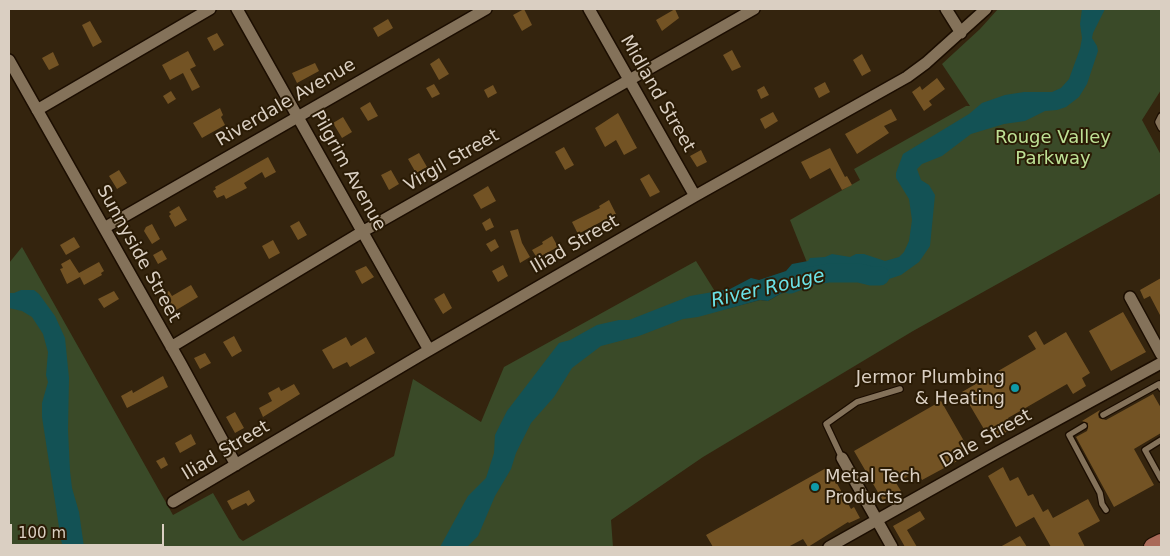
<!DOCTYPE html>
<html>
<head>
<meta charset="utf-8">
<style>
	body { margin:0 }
	#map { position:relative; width:1170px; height:556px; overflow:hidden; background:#34240e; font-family:"DejaVu Sans",sans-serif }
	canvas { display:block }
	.frame { position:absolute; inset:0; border:10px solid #dacfc2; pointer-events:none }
	.scale { position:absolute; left:10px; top:524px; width:154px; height:22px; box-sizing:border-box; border:2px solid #dacfc2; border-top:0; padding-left:6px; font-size:15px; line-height:18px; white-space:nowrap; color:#dacfc2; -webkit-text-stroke:4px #2a1b05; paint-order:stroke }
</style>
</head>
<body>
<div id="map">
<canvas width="1170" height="556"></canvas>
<div class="frame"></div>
<div class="scale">100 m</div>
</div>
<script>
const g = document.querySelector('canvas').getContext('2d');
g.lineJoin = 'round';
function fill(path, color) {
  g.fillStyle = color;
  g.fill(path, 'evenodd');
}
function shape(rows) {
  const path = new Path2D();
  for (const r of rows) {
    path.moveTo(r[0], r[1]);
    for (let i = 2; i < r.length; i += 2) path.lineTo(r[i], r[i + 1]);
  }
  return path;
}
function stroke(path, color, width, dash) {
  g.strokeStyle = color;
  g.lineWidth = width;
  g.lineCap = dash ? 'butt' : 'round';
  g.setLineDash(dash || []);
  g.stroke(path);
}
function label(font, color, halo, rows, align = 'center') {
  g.font = font + ' "DejaVu Sans",sans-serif';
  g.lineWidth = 4;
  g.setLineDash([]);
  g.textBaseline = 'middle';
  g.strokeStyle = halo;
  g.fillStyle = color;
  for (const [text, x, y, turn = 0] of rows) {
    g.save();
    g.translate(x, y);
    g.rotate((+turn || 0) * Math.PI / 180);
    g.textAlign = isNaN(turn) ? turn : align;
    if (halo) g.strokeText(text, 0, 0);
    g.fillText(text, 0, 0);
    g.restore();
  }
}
const green = shape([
	[998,9,1161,9,1161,90,1142,120,1161,155,1161,193,913,331,703,457,611,520,613,547,9,547,9,263,22,247,173,515,213,493,239,538,243,541,394,456,413,379,481,422,504,367,696,261,726,309,760,300,768,301,780,294,798,288,814,280,790,220,860,180,854,169,966,106,970,106,942,64,980,29]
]);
const water = shape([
	[1082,9,1105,9,1093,33,1092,38,1097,46,1098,51,1087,84,1079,97,1066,107,1057,110,1045,111,1025,121,1004,124,971,134,942,156,922,164,917,169,921,180,929,185,935,195,930,246,919,262,901,275,889,279,869,280,864,279,852,270,841,269,822,271,798,288,780,294,768,301,760,300,698,317,683,319,639,336,601,346,572,368,554,397,531,423,516,453,511,469,495,496,478,536,467,547,440,547,468,496,486,478,494,453,495,435,507,411,559,343,570,340,597,325,619,320,629,320,690,296,730,289,751,278,759,280,786,271,792,264,808,261,810,258,825,257,832,254,850,257,856,254,864,254,885,261,899,257,904,252,909,241,912,220,909,199,896,178,896,173,903,154,969,114,982,103,1005,95,1024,92,1052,92,1061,88,1069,79,1080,49,1082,38,1080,24],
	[21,290,34,290,39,294,55,316,65,338,69,378,68,430,70,471,72,488,79,512,84,547,63,547,61,540,42,417,42,403,48,382,46,375,48,352,43,334,32,317,22,311,9,308,9,293,14,293]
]);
const river = shape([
	[790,284,811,276,829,273,859,273,871,276,880,276]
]);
const building = shape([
	[524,9,532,25,522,31,513,15],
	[675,9,679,18,662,31,656,20],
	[388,19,393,28,378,37,373,28],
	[90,21,102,42,93,47,82,25],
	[217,33,224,45,214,51,207,38],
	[732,50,741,67,732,71,723,55],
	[188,51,196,66,190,69,200,87,192,91,183,73,170,80,162,65],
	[53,52,59,65,49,70,42,58],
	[862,54,871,71,862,76,853,60],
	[439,58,449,74,439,80,430,64],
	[315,63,319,71,297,83,292,73],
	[937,78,945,89,929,101,932,105,924,111,912,92,920,86,922,90],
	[825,82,830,92,819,98,814,88],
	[434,84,440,94,432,98,426,88],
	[493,85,497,93,488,98,484,90],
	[764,86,769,95,761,99,757,90],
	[171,91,176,99,168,104,163,96],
	[370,102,378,116,368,121,360,108],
	[220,108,223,115,221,117,225,125,202,138,193,123],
	[891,109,897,120,884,126,889,133,857,154,845,134],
	[773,112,778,121,765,129,760,119],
	[618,113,637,148,624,155,616,140,605,147,595,128],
	[343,117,352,132,342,138,333,123],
	[564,147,574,165,565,170,555,152],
	[830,148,845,177,847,176,852,185,842,190,830,168,810,179,801,162],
	[701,150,707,162,697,167,690,156],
	[419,153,427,167,416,173,408,159],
	[268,157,276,172,265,178,262,172,244,183,247,188,226,199,224,195,217,198,213,191,216,189,215,187],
	[119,170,127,183,117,189,109,176],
	[391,170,399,184,389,190,381,175],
	[649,174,660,192,650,197,640,179],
	[488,186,496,201,481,209,473,195],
	[609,200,616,214,578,234,572,222,600,208,599,206],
	[179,206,187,220,175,227,169,216,171,214,169,212],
	[490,218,494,227,486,231,482,223],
	[299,221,307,235,298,240,290,226],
	[152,224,160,239,152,244,144,231,146,227],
	[518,229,522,243,530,257,520,263,510,231],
	[552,236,558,247,537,258,532,250,543,244,542,242],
	[74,237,80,247,66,255,60,245],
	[495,239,499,247,491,252,486,244],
	[273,240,280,253,269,259,262,246],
	[162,250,167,259,158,264,153,255],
	[70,259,79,273,99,262,104,271,101,273,102,275,84,285,80,277,67,284,60,269,63,268,61,264],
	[503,265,508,276,498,282,492,271],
	[366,266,374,277,362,284,355,271],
	[1161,278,1161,317,1150,296,1144,299,1140,290],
	[191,285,198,297,168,315,158,297,169,291,172,296],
	[114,291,119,299,104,308,98,299],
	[444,293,452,308,443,314,434,299],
	[1123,312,1146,352,1111,371,1089,331],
	[1036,331,1044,345,1066,332,1090,373,1082,378,1086,386,1073,394,1067,384,1008,418,1013,428,991,441,962,392,1036,349,1028,336],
	[234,336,242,351,232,357,223,342],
	[346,337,351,346,366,337,375,353,350,367,347,362,333,369,322,350],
	[205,353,211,363,200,369,194,358],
	[163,376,168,387,127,408,121,396,132,390,133,393],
	[294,384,300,394,263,417,259,408,272,401,268,393,279,387,281,391],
	[1153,394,1161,408,1161,433,1134,449,1154,485,1114,507,1076,437,1087,431,1088,428,1088,423,1082,421,1100,410,1098,414,1099,418,1106,420],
	[941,401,968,448,956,455,959,460,922,480,917,471,896,483,901,491,883,501,854,451],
	[235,412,244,428,235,433,226,417],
	[191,434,196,444,180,453,175,443],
	[164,457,168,465,161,469,156,461],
	[828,467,851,509,854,507,860,518,849,523,848,522,808,547,803,539,788,547,713,547,706,535],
	[1003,467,1010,481,1018,477,1028,496,1033,494,1043,512,1048,509,1053,518,1088,499,1100,521,1078,533,1085,547,1051,547,1034,517,1016,527,988,476],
	[249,490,255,501,248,506,246,503,232,510,227,501],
	[920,511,925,519,907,530,917,547,905,547,893,526],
	[1020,536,1027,547,1000,547]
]);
const lane = shape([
	[1161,116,1158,122,1161,128],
	[1103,415,1159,384,1161,388],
	[1084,426,1069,435,1100,493,1102,504,1106,510],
	[1161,440,1145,450,1161,479],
	[842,458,826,424,857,402,900,389]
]);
const street = shape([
	[237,9,429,350],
	[589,9,695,196],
	[946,9,961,33],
	[9,60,181,364,236,465],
	[37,110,210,9],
	[104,228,486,9],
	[1130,297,1161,354],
	[171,347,362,232,754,9],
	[842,458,892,547],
	[173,502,419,356,695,196,907,77,926,63,986,9],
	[829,547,989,457,1161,363]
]);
const primary = shape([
	[1153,547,1161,543]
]);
const markers = [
	[1015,388,5,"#0f9aa8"],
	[815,487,5,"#0f9aa8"]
];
const streetNames = [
	["Midland Street",657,94,60],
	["Riverdale Avenue",286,103,-30],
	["Virgil Street",452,161,-30],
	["Pilgrim Avenue",348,171,61],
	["Iliad Street",575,245,-30],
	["Sunnyside Street",138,254,61],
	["Dale Street",986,439,-29],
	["Iliad Street",226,451,-31]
];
const parkNames = [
	["Rouge Valley",1053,138],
	["Parkway",1053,159]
];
const poiNames = [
	["Jermor Plumbing",1005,378],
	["& Heating",1005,399],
	["Metal Tech",825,477,"left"],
	["Products",825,498,"left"]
];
const waterNames = [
	["River Rouge",768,289,-13]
];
fill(green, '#3a4a28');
fill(water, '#135255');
stroke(river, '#135255', 19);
fill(building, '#735324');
stroke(lane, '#1b0d00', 8);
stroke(street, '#1b0d00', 14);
stroke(primary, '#1b0d00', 20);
stroke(lane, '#84725a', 5.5);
stroke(street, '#84725a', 11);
stroke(primary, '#aa6a59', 18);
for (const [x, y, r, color] of markers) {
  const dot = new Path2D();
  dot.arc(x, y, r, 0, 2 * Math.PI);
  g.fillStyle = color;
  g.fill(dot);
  stroke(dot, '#2a1b05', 2);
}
label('18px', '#dacfc2', '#2a1b05', streetNames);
label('18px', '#bee195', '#2a1b05', parkNames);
label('18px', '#dacfc2', '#2a1b05', poiNames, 'right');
label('italic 19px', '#6ce2e7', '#2a1b05', waterNames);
</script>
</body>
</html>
